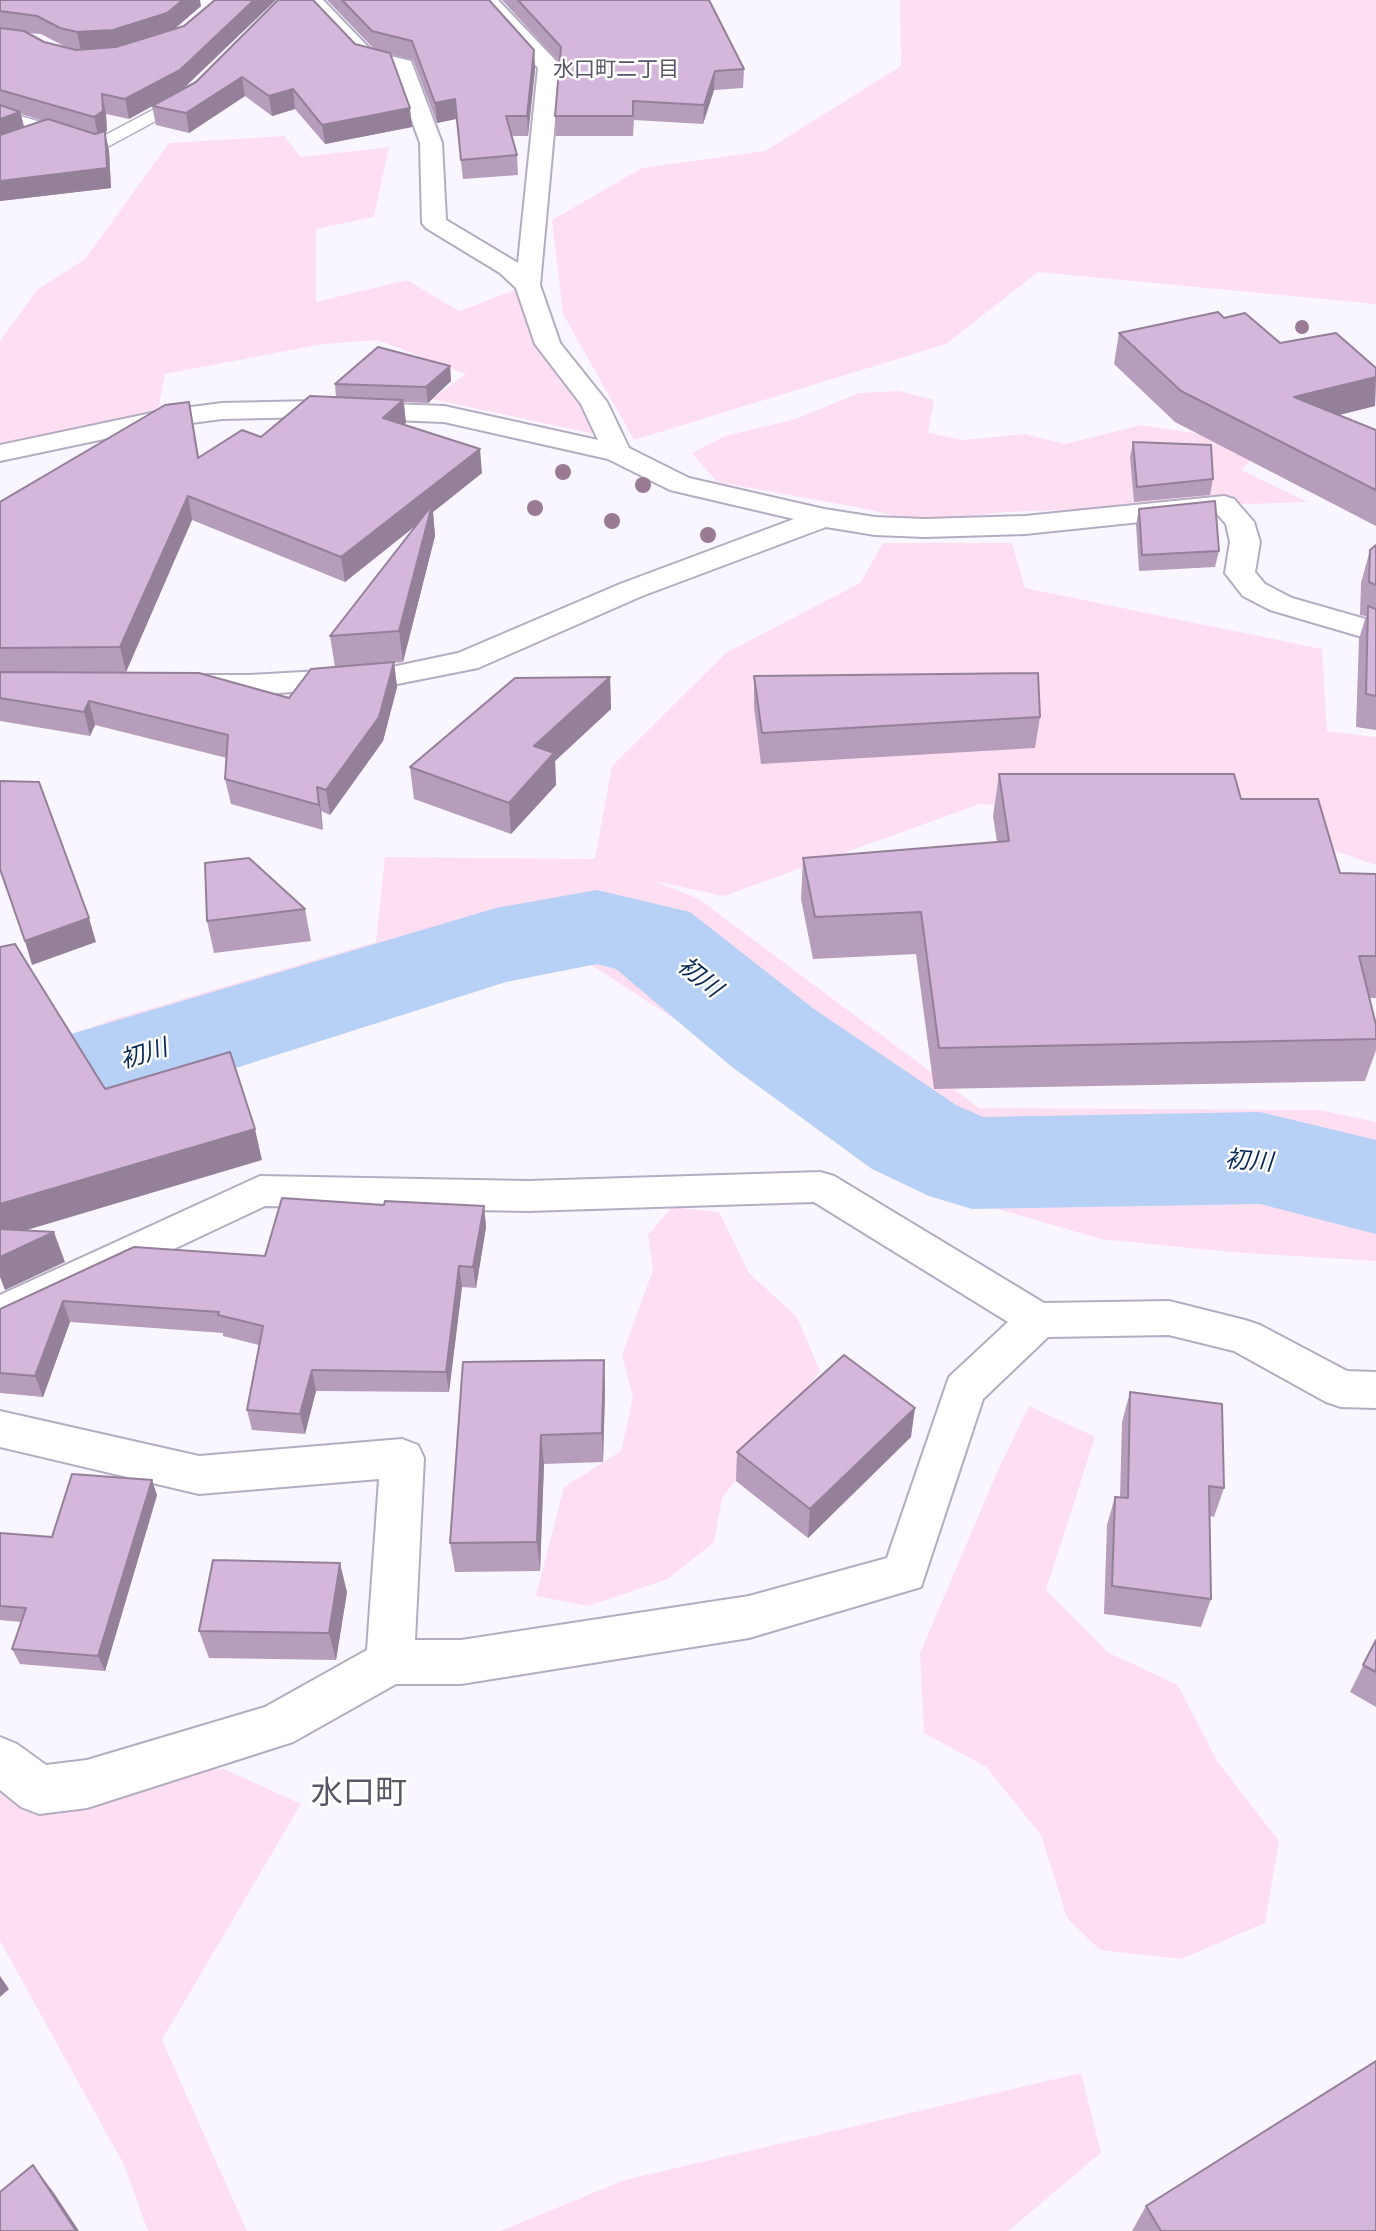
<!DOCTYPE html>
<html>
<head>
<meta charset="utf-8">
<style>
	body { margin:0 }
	canvas { display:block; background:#f9f6ff }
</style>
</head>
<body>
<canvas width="1376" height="2231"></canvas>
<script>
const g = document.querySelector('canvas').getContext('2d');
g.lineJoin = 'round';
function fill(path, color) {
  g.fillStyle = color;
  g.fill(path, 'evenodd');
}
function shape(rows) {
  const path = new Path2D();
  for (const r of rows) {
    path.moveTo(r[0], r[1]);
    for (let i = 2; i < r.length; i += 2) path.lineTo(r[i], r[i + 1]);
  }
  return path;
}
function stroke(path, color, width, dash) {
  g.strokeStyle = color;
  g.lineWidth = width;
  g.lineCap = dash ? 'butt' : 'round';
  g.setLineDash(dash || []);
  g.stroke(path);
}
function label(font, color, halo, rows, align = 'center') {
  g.font = font + ' "Space Grotesk","Noto Sans JP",sans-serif';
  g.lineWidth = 5;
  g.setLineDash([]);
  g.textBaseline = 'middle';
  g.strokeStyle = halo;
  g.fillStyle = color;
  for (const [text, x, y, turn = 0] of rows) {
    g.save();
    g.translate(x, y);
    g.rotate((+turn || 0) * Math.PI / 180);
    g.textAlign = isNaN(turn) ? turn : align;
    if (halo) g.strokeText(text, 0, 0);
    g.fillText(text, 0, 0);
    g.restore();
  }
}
const green = shape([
	[900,0,1376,0,1376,304,1038,272,946,344,634,440,563,314,552,220,642,168,765,151,901,66],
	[284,136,301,157,389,147,374,217,316,229,316,302,407,280,459,311,528,285,609,437,432,399,466,374,378,340,323,344,165,374,158,411,0,447,0,341,37,290,85,259,169,143],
	[899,391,934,400,928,433,964,440,1025,434,1065,444,1141,425,1194,433,1278,433,1241,470,1308,502,1005,512,921,522,861,508,717,482,692,453,725,436,796,419,859,393],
	[883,543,1012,543,1025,588,1322,649,1327,731,1376,737,1376,865,1306,841,1274,820,980,804,724,896,654,881,699,899,979,1108,1320,1110,1376,1122,1376,1261,1230,1252,1101,1239,908,1183,793,1096,582,959,414,999,153,1085,44,1108,0,1062,111,1020,376,942,385,857,595,859,612,766,726,653,860,583],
	[672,1207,719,1212,749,1273,797,1317,820,1371,722,1498,714,1542,668,1579,588,1606,536,1596,564,1487,621,1451,633,1398,622,1355,653,1270,648,1235],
	[1029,1406,1095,1437,1046,1590,1109,1653,1178,1685,1217,1761,1279,1841,1265,1923,1181,1959,1100,1950,1067,1918,1041,1835,986,1767,924,1733,920,1653,998,1470],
	[0,1751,31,1783,224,1769,301,1804,162,2040,247,2231,148,2231,124,2165,0,1941],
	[1081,2073,1101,2153,1008,2231,500,2231,625,2180]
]);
const river = shape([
	[597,890,690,912,814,1009,956,1105,983,1117,1260,1112,1376,1140,1376,1234,1260,1204,972,1209,929,1196,872,1169,732,1067,616,969,597,964,506,982,0,1143,0,1055,496,908,597,890]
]);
const service = shape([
	[192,89,201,94,198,98,100,151,0,121,0,110,98,139,192,89]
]);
const minor = shape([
	[302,0,323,0,373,52,411,61,442,143,446,220,518,263,538,68,477,0,498,0,557,62,560,67,540,285,560,343,607,402,629,448,689,478,824,509,875,517,925,519,1025,516,1224,496,1234,499,1254,522,1260,542,1255,572,1265,584,1292,598,1376,622,1376,641,1270,610,1243,596,1225,573,1230,542,1226,524,1217,514,1025,534,925,537,875,535,826,527,642,596,478,668,392,685,250,695,191,695,180,692,175,685,180,678,191,675,250,675,392,667,458,653,620,584,794,519,670,490,608,459,444,422,314,417,222,419,161,427,0,461,0,445,161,411,222,403,314,401,444,406,598,440,581,404,535,344,516,288,500,273,426,228,422,223,420,143,394,70,359,61,302,0],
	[820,1172,834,1176,1044,1303,1169,1301,1245,1320,1260,1325,1347,1371,1376,1372,1376,1408,1341,1407,1326,1402,1234,1351,1169,1335,1048,1337,983,1399,921,1587,749,1638,461,1684,396,1684,293,1742,87,1808,39,1814,21,1807,0,1790,0,1737,17,1744,46,1765,87,1760,265,1707,367,1650,379,1479,199,1494,0,1447,0,1411,199,1456,402,1439,418,1445,424,1458,415,1640,461,1640,749,1596,887,1558,949,1377,1008,1322,814,1202,528,1211,265,1206,0,1331,0,1295,260,1176,528,1181,820,1172]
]);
const trees = [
	[1302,327,7],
	[563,472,8],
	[643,485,8],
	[535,508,8],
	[612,521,8],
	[708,535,8]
];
const wall = shape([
	[0,0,201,6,175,28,185,88,355,44,374,49,327,0,489,0,534,50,535,69,528,136,512,136,517,155,518,175,463,179,456,119,437,123,413,60,390,54,412,127,325,144,295,109,272,116,245,96,189,133,156,125,152,106,129,119,106,114,107,131,105,132,109,151,111,188,0,201],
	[28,33,41,34,64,46,44,42],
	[21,114,43,121,24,127],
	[502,0,709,0,744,69,743,88,714,90,703,124,634,120,633,136,556,136,555,116,560,63],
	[1224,318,1280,343,1376,368,1375,406,1339,415,1376,430,1376,526,1175,422,1114,364,1119,333],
	[450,366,451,381,428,403,404,402,406,423,404,424,482,473,433,512,435,536,403,662,394,663,397,687,383,741,330,815,321,811,323,830,231,804,225,779,227,758,95,725,90,736,0,721,0,672,289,698,335,667,330,636,418,524,345,582,192,520,126,672,0,672,0,502,189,402,199,457,261,437,336,397,335,384],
	[1133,442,1213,479,1210,495,1134,502,1130,457],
	[1139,509,1219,551,1215,567,1139,571,1136,525],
	[1376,545,1376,730,1356,727,1359,639,1366,616,1360,615,1361,583,1370,550],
	[754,676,1040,717,1035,748,761,764,754,707],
	[610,677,611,709,555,761,556,785,511,834,414,799,410,767],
	[999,774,1241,799,1340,873,1376,874,1376,998,1369,998,1376,1025,1376,1050,1365,1081,934,1089,916,954,813,959,801,899,803,858,997,842,993,816],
	[305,909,311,941,214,953,207,921],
	[384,1205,484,1206,486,1227,476,1288,462,1287,449,1392,316,1391,305,1434,252,1430,247,1410,259,1345,223,1336,223,1333,70,1322,43,1397,0,1393,0,1309,265,1256],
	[604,1360,605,1390,603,1462,544,1464,540,1571,455,1572,450,1543],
	[1130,1392,1224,1488,1214,1517,1210,1516,1211,1599,1201,1627,1104,1614,1107,1525,1115,1497,1120,1497,1122,1422],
	[911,1437,808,1538,736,1481,737,1452],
	[157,1495,105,1671,20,1664,12,1649,21,1622,0,1620,0,1533,52,1537],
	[347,1592,336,1660,209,1658,199,1631],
	[1376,1640,1376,1707,1350,1692],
	[1146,2206,1376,2231,1132,2231]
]);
const shadedWall = shape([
	[183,0,200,0,201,6,171,32,116,48,81,51,77,32],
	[254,0,276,0,183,89,129,119,125,99],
	[534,50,535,69,528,136,527,116],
	[715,71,714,90,703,124,704,105],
	[242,77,245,96,189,133,186,113],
	[293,89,295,109,272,116,269,96],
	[102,94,106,114,107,131,105,132,109,151,111,188,0,201,0,181,98,136,94,117],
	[455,99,456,119,437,123,435,103],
	[410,108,412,127,325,144,322,125],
	[20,112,25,131,0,141,0,119],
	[450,366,451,381,428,403,426,387],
	[1376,377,1375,406,1286,428,1294,397],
	[403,400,406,423,386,441,383,418],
	[480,449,482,473,433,512,435,536,403,662,399,631,430,514,345,582,341,557],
	[188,496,192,520,126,672,120,647],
	[394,662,397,687,383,741,330,815,326,790],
	[610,677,611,709,555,761,556,785,511,834,509,803,534,746],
	[89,701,95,725,90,736,84,712],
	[317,787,321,811,323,830,319,805],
	[89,918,96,942,32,965,25,941],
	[255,1129,262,1160,0,1238,0,1204],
	[484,1206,486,1227,476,1288,473,1267],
	[54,1232,65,1262,5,1290,0,1277,0,1241],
	[459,1266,462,1287,449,1392,446,1372],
	[63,1301,70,1322,43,1397,35,1376],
	[604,1360,605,1390,603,1462,602,1433],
	[312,1370,316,1391,305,1434,300,1414],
	[915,1408,911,1437,808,1538,810,1509],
	[541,1435,544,1464,540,1571,537,1542],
	[152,1480,157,1495,105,1671,98,1656],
	[340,1563,347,1592,336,1660,329,1633],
	[0,1976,9,1989,0,1997],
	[33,2165,54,2193,79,2231,76,2231]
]);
const building = shape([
	[0,0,183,0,167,13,113,30,77,32,60,28,37,16,0,11,0,0],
	[215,0,254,0,180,70,125,99,102,94,103,111,94,117,0,90,0,28,24,31,44,42,76,50,116,47,184,26,215,0],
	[278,0,313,0,355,44,390,53,410,108,322,125,293,89,269,96,242,77,186,113,152,106,196,82,278,0],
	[342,0,489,0,534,50,527,116,506,116,517,155,461,160,455,99,435,103,412,41,372,31,342,0],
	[518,0,709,0,744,69,715,71,704,105,633,101,633,116,555,116,561,47,518,0],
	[0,105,20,112,0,119,0,105],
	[48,119,95,134,105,131,107,168,0,181,0,135,48,119],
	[1218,312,1224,318,1245,313,1280,343,1336,333,1376,368,1376,377,1294,397,1376,430,1376,490,1181,391,1119,333,1218,312],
	[378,347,450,366,426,387,335,384,378,347],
	[310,396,403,400,383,418,480,449,341,557,188,496,120,647,0,648,0,502,165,405,189,402,198,458,242,430,261,437,310,396],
	[1133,442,1211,445,1213,479,1137,487,1133,442],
	[1215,501,1219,551,1142,555,1139,509,1215,501],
	[432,505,399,631,330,636,432,505],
	[1376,545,1376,585,1369,582,1370,550,1376,545],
	[1368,606,1376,609,1376,696,1366,694,1368,606],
	[394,662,379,717,326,790,317,787,319,805,225,779,228,735,89,701,84,712,0,698,0,672,199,673,289,698,311,669,394,662],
	[1038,673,1040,717,762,733,754,676,1038,673],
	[610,677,534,746,554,753,509,803,410,767,515,678,610,677],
	[999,774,1234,774,1241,799,1318,799,1340,873,1376,874,1376,956,1359,956,1376,1025,1376,1039,939,1048,921,912,815,917,803,858,1009,841,999,774],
	[0,781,39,782,89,918,25,941,0,869,0,781],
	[249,858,305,909,207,921,205,863,249,858],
	[15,944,105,1089,230,1052,255,1129,0,1204,0,947,15,944],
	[282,1198,384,1205,385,1201,484,1206,473,1267,459,1266,446,1372,312,1370,300,1414,247,1410,263,1326,218,1315,219,1312,63,1301,35,1376,0,1373,0,1309,134,1247,265,1256,282,1198],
	[0,1229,54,1232,0,1257,0,1229],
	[844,1355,915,1408,810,1509,737,1452,844,1355],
	[604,1360,602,1433,541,1435,537,1542,450,1543,463,1362,604,1360],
	[1130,1392,1222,1404,1224,1488,1209,1486,1211,1599,1112,1586,1115,1497,1128,1498,1130,1392],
	[72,1474,152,1480,98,1656,12,1649,26,1608,0,1606,0,1533,52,1537,72,1474],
	[213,1560,340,1563,329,1633,199,1631,213,1560],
	[1376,1640,1376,1672,1363,1665,1376,1640],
	[1376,2061,1376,2231,1161,2231,1146,2206,1376,2061],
	[33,2165,76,2231,0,2231,0,2192,33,2165]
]);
const farNeighbourhoodnames = [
	["水口町二丁目",616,70]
];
const waterNames = [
	["初川",699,978,39],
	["初川",144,1055,-17],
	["初川",1249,1162,4]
];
const nearQuarternames = [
	["水口町",359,1794]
];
fill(green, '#fddff1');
fill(river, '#b7d0f5');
stroke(service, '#b4adc2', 3);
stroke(minor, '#b4adc2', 4);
fill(service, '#fff');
fill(minor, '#fff');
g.fillStyle = '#997c94';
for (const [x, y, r] of trees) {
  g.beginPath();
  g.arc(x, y, r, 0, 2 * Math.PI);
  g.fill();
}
fill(wall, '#b69dbc');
fill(shadedWall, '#948099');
fill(building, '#d4b7db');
stroke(building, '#948099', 2);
label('21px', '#5a5466', '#fff', farNeighbourhoodnames);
label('italic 24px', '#0a2855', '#fff', waterNames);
label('32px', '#5a5466', '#fff', nearQuarternames);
</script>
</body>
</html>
